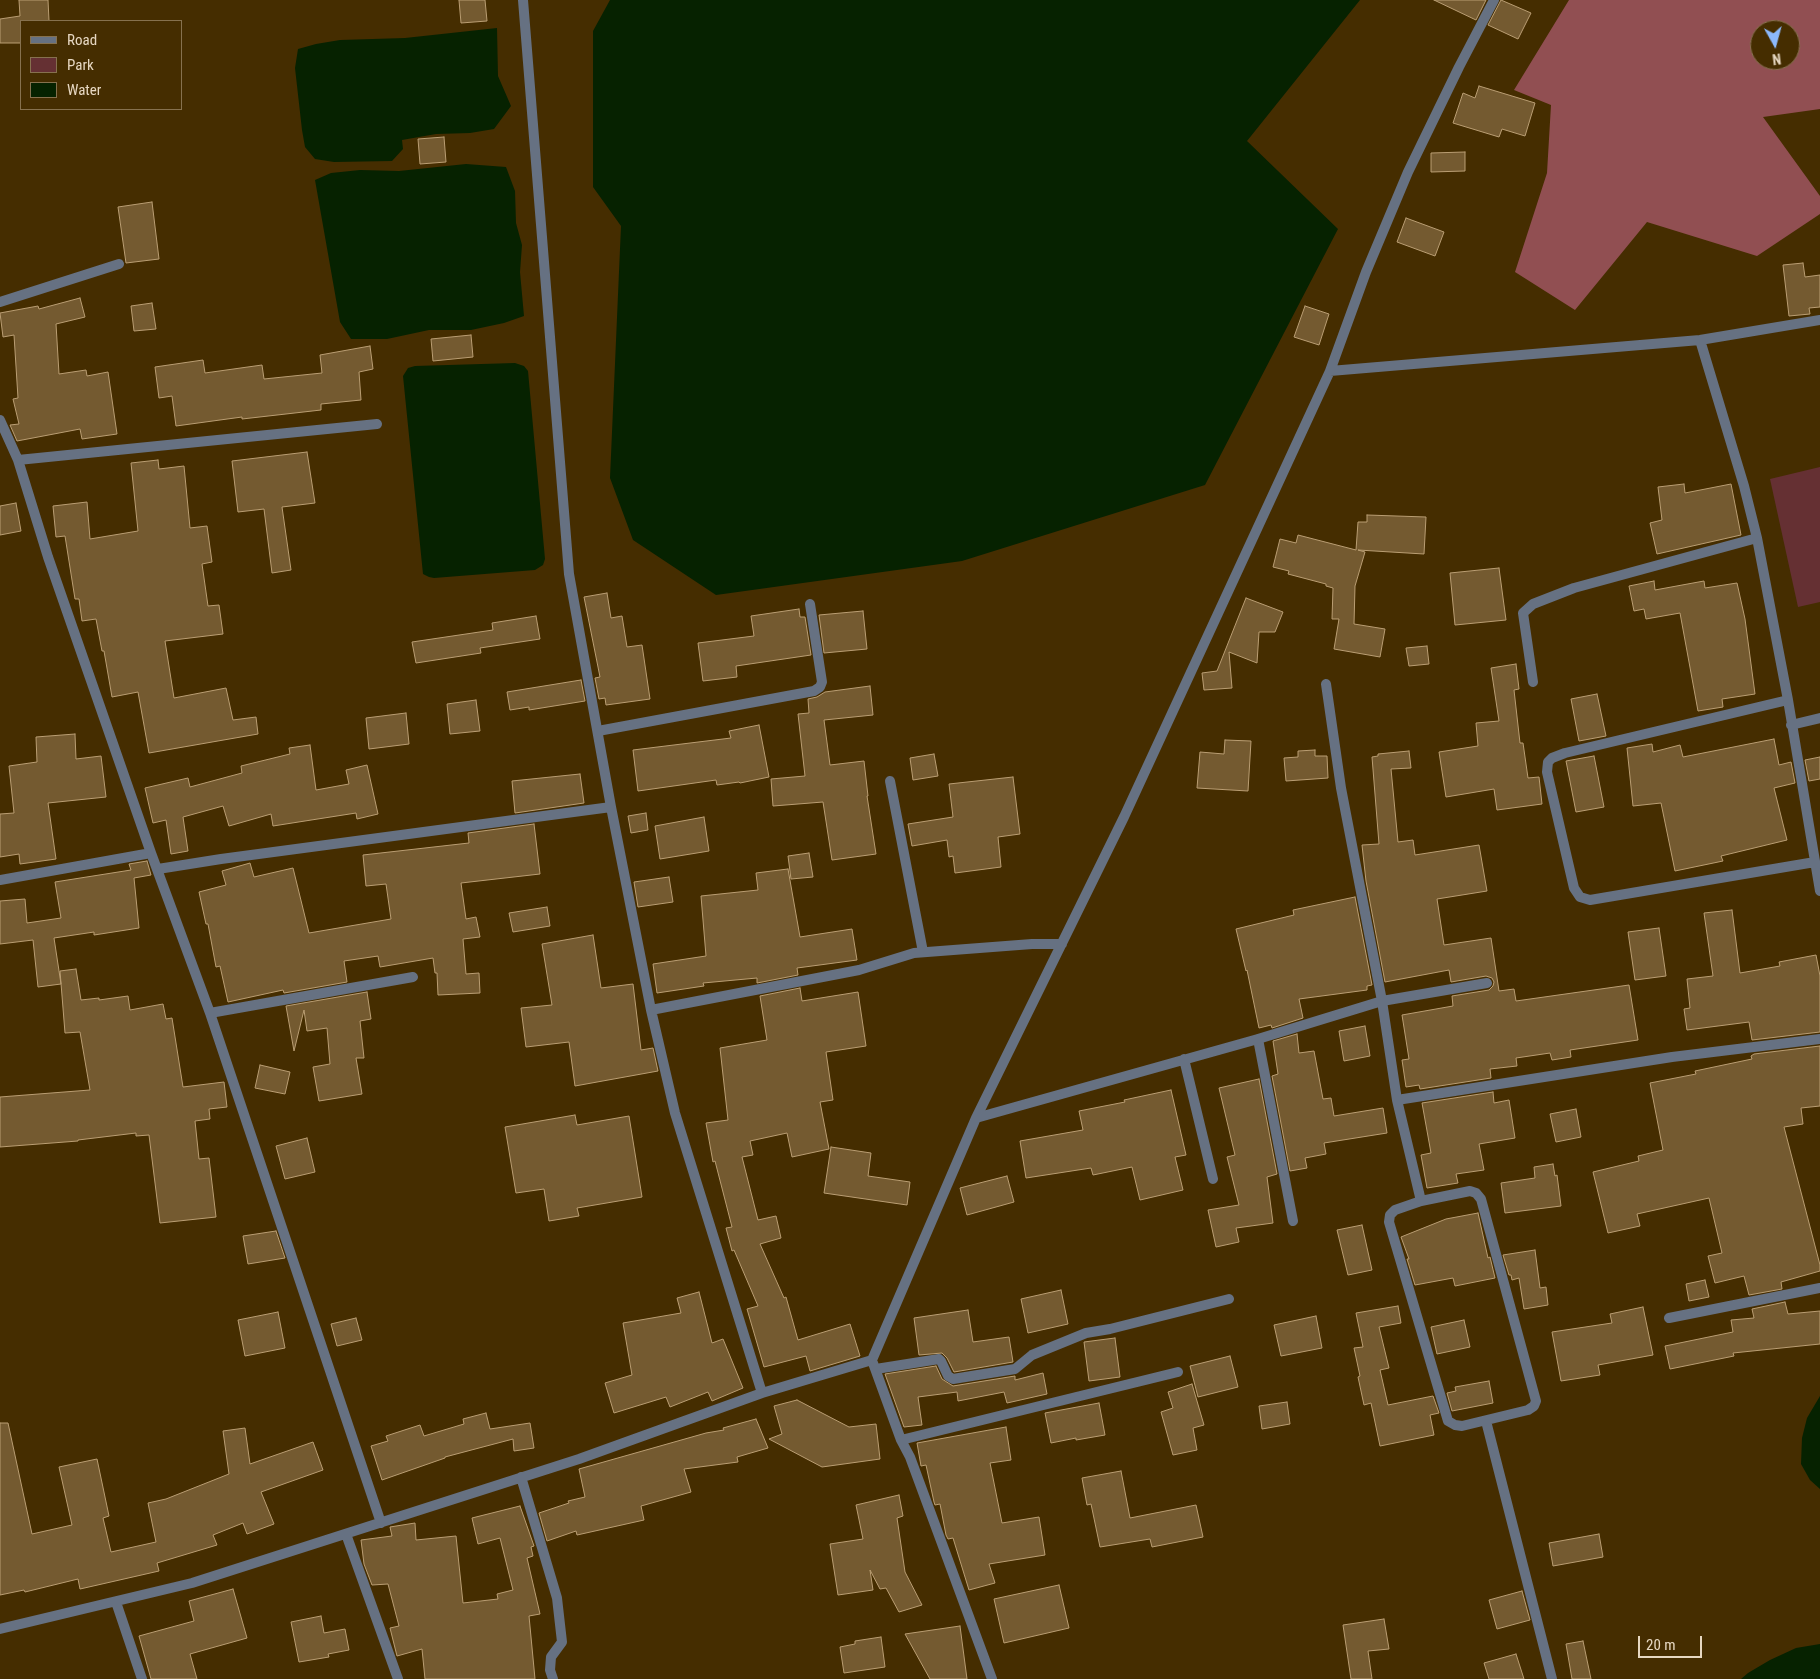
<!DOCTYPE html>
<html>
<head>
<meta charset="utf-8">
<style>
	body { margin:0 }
	#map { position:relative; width:1820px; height:1679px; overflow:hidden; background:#452d00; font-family:"Roboto Condensed",sans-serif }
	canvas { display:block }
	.legend { position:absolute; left:20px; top:20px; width:162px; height:90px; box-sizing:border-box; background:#452d00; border:1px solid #86714e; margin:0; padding:6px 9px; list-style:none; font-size:15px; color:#e7d8c2 }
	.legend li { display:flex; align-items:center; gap:10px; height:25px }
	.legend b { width:25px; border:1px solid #86714e }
	.north { position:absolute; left:1750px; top:20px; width:50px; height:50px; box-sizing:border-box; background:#452d00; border:1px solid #86714e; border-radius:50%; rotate:173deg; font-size:14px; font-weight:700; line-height:20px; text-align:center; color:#e7d8c2 }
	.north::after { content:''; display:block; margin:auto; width:18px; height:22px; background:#8cb9fc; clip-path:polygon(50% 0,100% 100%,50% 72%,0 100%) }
	.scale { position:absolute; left:1638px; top:1636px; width:64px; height:22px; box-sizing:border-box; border:2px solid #e7d8c2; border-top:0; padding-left:6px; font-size:15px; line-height:18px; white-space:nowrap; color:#e7d8c2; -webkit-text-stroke:4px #452d00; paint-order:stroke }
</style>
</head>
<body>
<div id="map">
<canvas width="1820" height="1679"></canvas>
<ul class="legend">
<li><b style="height:6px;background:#667182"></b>Road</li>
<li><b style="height:14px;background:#653033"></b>Park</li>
<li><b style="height:14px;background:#062200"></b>Water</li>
</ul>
<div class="north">N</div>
<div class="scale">20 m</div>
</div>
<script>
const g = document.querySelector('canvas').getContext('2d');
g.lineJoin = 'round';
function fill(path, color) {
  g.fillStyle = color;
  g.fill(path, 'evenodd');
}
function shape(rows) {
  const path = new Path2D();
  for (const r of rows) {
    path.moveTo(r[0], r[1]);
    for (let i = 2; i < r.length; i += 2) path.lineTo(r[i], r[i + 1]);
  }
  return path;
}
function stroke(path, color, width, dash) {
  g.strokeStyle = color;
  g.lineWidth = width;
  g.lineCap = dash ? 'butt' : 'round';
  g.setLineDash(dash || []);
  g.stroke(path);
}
const green = shape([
	[1820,467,1820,602,1798,607,1770,479]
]);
const forest = shape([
	[1569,0,1820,0,1820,109,1763,117,1820,196,1820,214,1757,256,1647,222,1575,310,1515,272,1547,173,1551,105,1514,90],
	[1760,30,1790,30,1790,60,1760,60]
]);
const water = shape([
	[610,0,1360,0,1247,141,1338,229,1205,485,962,561,716,595,633,540,610,478,621,226,593,187,593,31],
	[497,28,498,76,511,106,494,129,470,133,436,134,402,140,403,149,392,161,334,162,315,159,305,147,302,130,295,68,298,49,316,44,340,40,405,38],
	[466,164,506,167,515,191,516,223,522,245,520,272,524,316,504,323,471,330,429,330,387,339,351,339,340,322,315,180,331,173,360,170,399,171],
	[515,363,524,366,528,371,545,559,543,565,535,570,434,578,429,577,423,574,403,376,408,368,415,366],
	[1820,1396,1820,1489,1810,1480,1801,1464,1802,1438,1807,1418],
	[1820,1644,1820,1679,1741,1679,1748,1673,1770,1660,1796,1648]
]);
const building = shape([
	[19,0,48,0,49,21,21,21,21,43,0,43,0,19,20,16,19,0],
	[459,0,485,0,487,21,461,23,459,0],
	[1434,0,1486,0,1476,20,1434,0],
	[1501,0,1531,13,1518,39,1488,25,1501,0],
	[1479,86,1535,103,1525,136,1502,129,1499,137,1453,123,1463,93,1475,98,1479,86],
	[444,137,446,162,420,164,418,139,444,137],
	[1465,152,1465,171,1431,172,1431,153,1465,152],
	[152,202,159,259,126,263,118,207,152,202],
	[1406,218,1444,232,1435,256,1397,242,1406,218],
	[1803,263,1805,277,1820,275,1820,307,1809,308,1810,314,1789,316,1783,265,1803,263],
	[80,298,85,317,56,324,59,374,86,370,87,376,108,372,117,434,82,439,80,429,17,441,10,425,19,424,13,399,18,398,14,335,3,337,0,313,38,306,39,309,80,298],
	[152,303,156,329,134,331,131,306,152,303],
	[1305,306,1329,314,1319,345,1294,337,1305,306],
	[471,335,473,357,433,361,431,339,471,335],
	[370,346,373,369,359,372,361,400,321,404,321,410,242,419,242,417,176,426,172,396,159,398,155,367,203,360,205,373,262,365,264,379,322,373,320,355,370,346],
	[307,452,315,503,282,507,291,570,272,573,264,509,238,512,232,461,307,452],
	[158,460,159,469,184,466,190,528,207,526,212,562,202,564,208,606,219,605,223,634,165,641,174,698,226,688,233,720,256,717,258,734,149,753,138,692,112,697,104,651,102,651,96,619,82,621,79,599,75,599,65,536,56,537,53,506,87,502,90,539,138,531,131,463,158,460],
	[1684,484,1685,493,1731,484,1741,535,1657,554,1650,523,1662,520,1658,487,1684,484],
	[16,503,21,531,0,535,0,506,16,503],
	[1367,515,1426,517,1424,554,1358,550,1365,552,1355,586,1354,624,1385,629,1380,657,1334,649,1339,619,1332,619,1333,588,1326,586,1326,584,1288,574,1289,571,1273,567,1280,539,1296,543,1298,535,1356,550,1358,522,1367,522,1367,515],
	[1499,568,1506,620,1455,625,1450,573,1499,568],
	[1654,581,1655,590,1704,581,1705,588,1737,583,1745,619,1755,694,1722,699,1723,707,1698,711,1680,613,1646,619,1644,609,1634,611,1629,586,1654,581],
	[607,593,611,618,622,616,627,647,642,645,650,699,606,705,605,698,599,699,595,678,600,677,584,597,607,593],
	[1246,598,1283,612,1275,632,1259,632,1257,663,1229,652,1232,688,1204,690,1202,673,1217,671,1246,598],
	[799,609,800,617,805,617,811,655,736,666,737,677,703,681,698,643,754,636,751,616,799,609],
	[863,611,867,649,824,653,819,615,863,611],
	[536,616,540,639,480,648,481,653,416,663,412,642,493,630,492,623,536,616],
	[1427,646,1429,664,1409,666,1406,648,1427,646],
	[1516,664,1519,689,1514,690,1520,743,1523,743,1528,778,1539,777,1542,804,1497,810,1494,789,1446,797,1439,752,1478,746,1476,723,1499,721,1491,668,1516,664],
	[581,680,585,701,529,710,529,707,510,710,507,692,581,680],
	[870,686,873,715,824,720,830,765,864,761,868,796,867,796,876,854,832,860,823,802,773,806,771,779,805,776,798,714,809,713,808,699,817,697,825,692,870,686],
	[1597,694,1606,736,1579,741,1571,699,1597,694],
	[476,700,480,731,450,734,447,704,476,700],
	[406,713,409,744,369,749,366,718,406,713],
	[759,725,769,777,740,783,739,782,717,785,716,780,638,791,633,750,731,738,729,731,759,725],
	[75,734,76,759,101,756,106,797,48,803,56,859,20,864,19,854,0,857,0,814,14,813,9,766,37,762,36,737,75,734],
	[1774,739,1779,765,1791,762,1795,783,1774,788,1787,840,1721,856,1723,861,1675,871,1661,803,1633,806,1627,748,1652,744,1653,752,1680,745,1683,757,1774,739],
	[1225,740,1251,741,1248,791,1197,788,1200,752,1224,754,1225,740],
	[310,745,316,790,349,784,346,770,367,765,378,814,357,819,356,813,273,826,271,814,229,826,223,806,183,817,188,851,171,854,166,820,153,823,145,788,188,778,190,787,242,773,241,766,290,754,289,748,310,745],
	[1315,750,1315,756,1327,756,1328,778,1286,781,1284,758,1298,757,1298,751,1315,750],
	[1409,751,1411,768,1391,769,1398,842,1413,840,1415,855,1479,845,1487,891,1437,899,1444,945,1491,938,1499,991,1514,989,1516,1001,1629,985,1638,1040,1570,1050,1571,1057,1552,1060,1550,1053,1516,1058,1517,1066,1490,1069,1491,1078,1420,1089,1419,1085,1406,1087,1402,1060,1409,1059,1402,1015,1453,1006,1452,996,1489,990,1493,986,1494,982,1492,978,1486,976,1451,982,1449,970,1385,982,1366,881,1362,845,1379,844,1372,757,1378,756,1378,754,1409,751],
	[934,754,938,776,913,780,910,758,934,754],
	[1594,756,1604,807,1576,812,1566,761,1594,756],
	[1820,757,1820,779,1809,781,1805,760,1820,757],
	[580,774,584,803,515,813,512,781,580,774],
	[1013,777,1020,834,998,837,1001,867,955,873,953,856,949,857,947,840,912,846,908,824,953,817,949,784,1013,777],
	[646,813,648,830,631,833,628,816,646,813],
	[704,817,709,851,660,859,655,826,704,817],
	[534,824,540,874,461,883,466,919,476,917,480,937,463,939,466,974,479,973,480,993,438,995,437,973,435,973,433,958,380,967,378,956,344,961,347,982,284,993,283,990,228,1002,220,966,216,967,208,924,206,924,199,892,226,885,222,871,250,863,254,877,293,868,309,933,391,919,386,884,366,886,363,855,469,843,468,833,534,824],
	[809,853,813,877,791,879,788,856,809,853],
	[147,861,151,875,134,878,139,928,94,935,94,932,54,938,61,984,38,987,33,940,0,944,0,901,25,899,27,923,61,918,55,882,131,870,129,864,147,861],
	[788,869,800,937,852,929,857,960,797,968,798,975,757,983,757,978,703,983,704,986,657,993,653,964,706,956,701,896,758,890,756,873,788,869],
	[669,877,673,902,638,907,634,882,669,877],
	[1355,897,1372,985,1367,986,1367,990,1299,999,1303,1018,1272,1028,1271,1025,1259,1028,1247,970,1246,971,1236,929,1294,915,1293,910,1355,897],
	[547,907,550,926,513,932,509,913,547,907],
	[1732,910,1740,973,1780,966,1779,962,1816,955,1820,976,1820,1032,1752,1040,1749,1022,1687,1030,1684,1009,1690,1008,1687,979,1713,976,1704,913,1732,910],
	[1659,928,1666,976,1635,980,1628,932,1659,928],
	[593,935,601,988,633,984,641,1050,653,1048,658,1071,575,1086,569,1042,526,1047,521,1008,552,1005,542,944,593,935],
	[76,969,81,1000,99,998,99,1000,128,996,130,1010,163,1004,166,1019,172,1018,183,1087,224,1082,227,1107,209,1109,210,1119,195,1121,199,1159,209,1158,216,1217,160,1223,149,1135,136,1136,136,1133,78,1140,78,1141,0,1147,0,1097,90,1090,80,1032,65,1033,60,971,76,969],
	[800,988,802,1001,858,992,866,1046,826,1052,833,1100,820,1102,829,1149,792,1157,787,1133,750,1141,753,1155,742,1157,758,1220,776,1216,781,1238,760,1244,784,1298,786,1297,798,1340,850,1324,860,1356,810,1371,806,1356,764,1367,747,1309,758,1306,734,1250,732,1251,726,1228,732,1227,715,1161,713,1162,706,1123,728,1120,720,1048,767,1040,760,996,800,988],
	[367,992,371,1019,360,1021,364,1058,356,1058,362,1094,319,1101,313,1067,330,1064,327,1028,307,1031,304,1010,294,1051,286,1006,367,992],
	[1365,1026,1370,1056,1344,1061,1339,1031,1365,1026],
	[1297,1034,1299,1053,1314,1051,1323,1099,1331,1098,1334,1116,1383,1108,1387,1133,1324,1143,1326,1154,1305,1158,1307,1168,1290,1171,1272,1076,1278,1074,1273,1041,1297,1034],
	[1820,1046,1820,1106,1801,1108,1803,1124,1784,1127,1820,1265,1820,1271,1781,1282,1782,1289,1749,1295,1744,1276,1715,1283,1708,1256,1722,1253,1709,1198,1637,1214,1640,1226,1608,1233,1593,1172,1639,1161,1638,1156,1663,1150,1650,1083,1696,1074,1695,1071,1752,1059,1751,1056,1754,1054,1820,1046],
	[260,1065,290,1072,285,1094,255,1088,260,1065],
	[1259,1079,1277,1174,1267,1177,1273,1223,1236,1228,1239,1242,1216,1247,1208,1210,1239,1205,1227,1157,1235,1155,1219,1088,1259,1079],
	[1171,1090,1186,1155,1175,1157,1183,1190,1140,1200,1132,1167,1093,1175,1091,1168,1026,1178,1020,1141,1083,1130,1079,1111,1125,1102,1124,1100,1171,1090],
	[1493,1092,1494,1103,1509,1100,1515,1138,1479,1144,1484,1170,1456,1174,1458,1183,1427,1188,1421,1155,1431,1153,1422,1103,1493,1092],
	[1576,1109,1581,1137,1556,1142,1550,1114,1576,1109],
	[575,1115,577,1125,629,1116,642,1197,577,1208,579,1216,549,1221,544,1189,516,1193,505,1127,575,1115],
	[307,1138,315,1172,285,1179,276,1146,307,1138],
	[831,1147,871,1153,868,1176,910,1182,907,1205,824,1193,831,1147],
	[1553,1164,1555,1176,1557,1175,1561,1206,1505,1213,1501,1183,1535,1178,1534,1167,1553,1164],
	[1007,1176,1014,1202,967,1215,960,1188,1007,1176],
	[1478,1213,1488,1258,1490,1257,1495,1278,1455,1286,1453,1278,1415,1285,1407,1259,1409,1259,1401,1237,1446,1219,1478,1213],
	[1362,1225,1372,1270,1348,1275,1337,1230,1362,1225],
	[276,1231,285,1258,248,1264,243,1236,276,1231],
	[1535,1250,1540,1288,1546,1287,1548,1305,1524,1309,1519,1278,1512,1280,1511,1275,1509,1275,1503,1255,1535,1250],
	[1705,1280,1709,1297,1689,1301,1686,1284,1705,1280],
	[1061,1290,1068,1324,1028,1333,1021,1299,1061,1290],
	[699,1292,712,1343,723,1339,743,1388,712,1401,708,1392,670,1407,666,1397,614,1413,605,1383,632,1375,623,1323,681,1313,677,1298,699,1292],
	[1785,1302,1788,1314,1820,1311,1820,1344,1733,1353,1734,1356,1670,1369,1665,1346,1733,1332,1731,1320,1754,1318,1752,1309,1785,1302],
	[1398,1306,1401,1323,1379,1327,1389,1368,1380,1370,1388,1405,1433,1396,1439,1413,1430,1415,1434,1435,1380,1446,1371,1403,1364,1405,1358,1377,1360,1376,1354,1348,1363,1347,1356,1313,1398,1306],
	[1643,1307,1653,1355,1598,1365,1600,1375,1561,1381,1552,1332,1612,1323,1610,1314,1643,1307],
	[968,1310,973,1342,1009,1337,1013,1362,954,1372,947,1358,942,1353,919,1355,914,1318,968,1310],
	[278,1312,285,1348,245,1356,238,1320,278,1312],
	[1316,1316,1322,1348,1281,1356,1274,1325,1316,1316],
	[356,1318,362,1340,337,1346,331,1324,356,1318],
	[1464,1320,1470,1347,1437,1354,1431,1327,1464,1320],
	[1115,1338,1120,1377,1089,1381,1084,1342,1115,1338],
	[1230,1356,1238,1387,1198,1397,1190,1366,1230,1356],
	[936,1366,942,1379,953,1386,1015,1376,1015,1380,1043,1373,1047,1394,1007,1403,1004,1392,958,1401,957,1392,918,1397,922,1425,904,1427,885,1374,936,1366],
	[1489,1381,1493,1403,1452,1411,1447,1393,1456,1391,1455,1387,1489,1381],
	[1192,1384,1204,1425,1193,1428,1197,1450,1173,1455,1161,1412,1173,1408,1168,1392,1192,1384],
	[797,1400,849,1427,876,1424,880,1459,822,1467,769,1439,782,1434,774,1406,797,1400],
	[1287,1402,1290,1424,1262,1429,1259,1406,1287,1402],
	[1099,1403,1105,1435,1076,1440,1076,1438,1051,1443,1045,1413,1099,1403],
	[486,1413,490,1429,530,1423,534,1448,514,1451,513,1439,445,1457,445,1458,382,1480,371,1446,388,1441,386,1436,420,1425,424,1436,464,1424,463,1419,486,1413],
	[756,1419,768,1448,737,1457,738,1462,684,1469,691,1492,641,1506,644,1520,577,1535,576,1531,547,1541,539,1513,569,1503,568,1501,585,1497,579,1469,706,1433,724,1430,723,1428,756,1419],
	[0,1423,8,1423,32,1534,72,1525,59,1467,97,1459,109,1516,103,1518,111,1552,156,1542,148,1503,166,1499,229,1474,223,1431,245,1428,250,1464,313,1442,323,1470,261,1492,274,1524,247,1534,243,1523,213,1535,217,1545,157,1563,159,1571,80,1589,78,1579,25,1592,24,1590,0,1595,0,1423],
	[1006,1427,1011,1460,990,1463,1002,1523,1039,1517,1045,1555,989,1564,995,1583,969,1590,953,1538,948,1539,946,1535,940,1504,935,1505,934,1502,926,1465,921,1466,917,1443,1006,1427],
	[1121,1471,1130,1518,1196,1505,1203,1537,1152,1547,1150,1539,1100,1547,1091,1504,1087,1505,1082,1478,1121,1471],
	[899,1495,903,1516,897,1518,905,1572,922,1605,899,1612,886,1588,880,1589,870,1570,873,1590,838,1595,830,1544,863,1539,856,1505,899,1495],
	[520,1506,534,1546,531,1547,533,1556,527,1558,540,1614,529,1616,535,1679,425,1679,422,1649,397,1656,390,1628,399,1626,388,1584,372,1585,364,1564,361,1540,392,1536,390,1527,415,1523,416,1540,456,1536,463,1603,498,1599,497,1594,513,1590,500,1538,478,1544,472,1518,520,1506],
	[1599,1534,1603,1557,1553,1566,1549,1543,1599,1534],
	[1059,1585,1069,1628,1004,1643,994,1599,1059,1585],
	[233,1589,247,1638,190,1654,197,1679,151,1679,139,1636,194,1621,189,1601,233,1589],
	[1522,1591,1530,1620,1497,1629,1489,1600,1522,1591],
	[321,1616,324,1633,345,1629,349,1650,328,1654,329,1657,299,1662,291,1622,321,1616],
	[1384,1619,1389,1649,1368,1651,1372,1679,1351,1679,1343,1625,1384,1619],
	[960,1626,967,1679,930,1679,905,1634,960,1626],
	[881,1637,885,1667,844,1673,840,1647,855,1644,855,1641,881,1637],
	[1583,1641,1591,1679,1572,1679,1566,1644,1583,1641],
	[1516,1654,1524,1679,1489,1679,1484,1663,1516,1654]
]);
const lane = shape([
	[890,781,923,952]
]);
const street = shape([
	[523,0,569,574,611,807,651,1010,675,1113,762,1393],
	[0,302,119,264],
	[1700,340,1744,486,1757,538,1788,700,1820,891],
	[1330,371,1700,340,1820,320],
	[0,420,18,460,48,557,151,853,210,1013,381,1523],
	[18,460,377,424],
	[1533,682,1523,613,1533,604,1574,588,1757,538],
	[1326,684,1341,788,1382,1001,1487,983],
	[1788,700,1565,753,1552,758,1548,762,1547,772,1574,888,1580,897,1590,900,1815,862],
	[1791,725,1820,718],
	[598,731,814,691,820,687,822,682,810,604],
	[158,869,221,859,611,807],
	[0,880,151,853],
	[651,1010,859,970,914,953,1032,944,1062,944],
	[210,1013,413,977],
	[1258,1039,1293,1221],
	[1184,1059,1213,1179],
	[1397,1100,1421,1201],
	[976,1118,1258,1039,1382,1001,1397,1100,1672,1057,1820,1039],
	[1470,1191,1476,1193,1481,1199,1536,1401,1534,1406,1528,1410,1462,1426,1455,1425,1448,1421,1389,1222,1390,1215,1395,1210,1421,1201,1470,1191],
	[1669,1318,1820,1288],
	[873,1363,901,1440,910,1457,992,1679],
	[876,1369,939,1359,941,1361,948,1376,953,1379,1015,1369,1032,1355,1086,1333,1110,1329,1229,1299],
	[1486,1421,1552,1679],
	[901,1440,1178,1372],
	[521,1477,557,1598,562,1642,551,1657,550,1670,553,1679],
	[346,1534,398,1679],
	[116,1602,142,1679],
	[0,1629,192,1583,579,1459,762,1393,872,1360,976,1118,1124,817,1330,371,1366,272,1408,172,1459,67,1494,0]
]);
fill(green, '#653033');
fill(forest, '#914f52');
fill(water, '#062200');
fill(building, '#745a30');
stroke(building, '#ba9e73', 1);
stroke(lane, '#667182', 10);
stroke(street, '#667182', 10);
</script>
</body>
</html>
